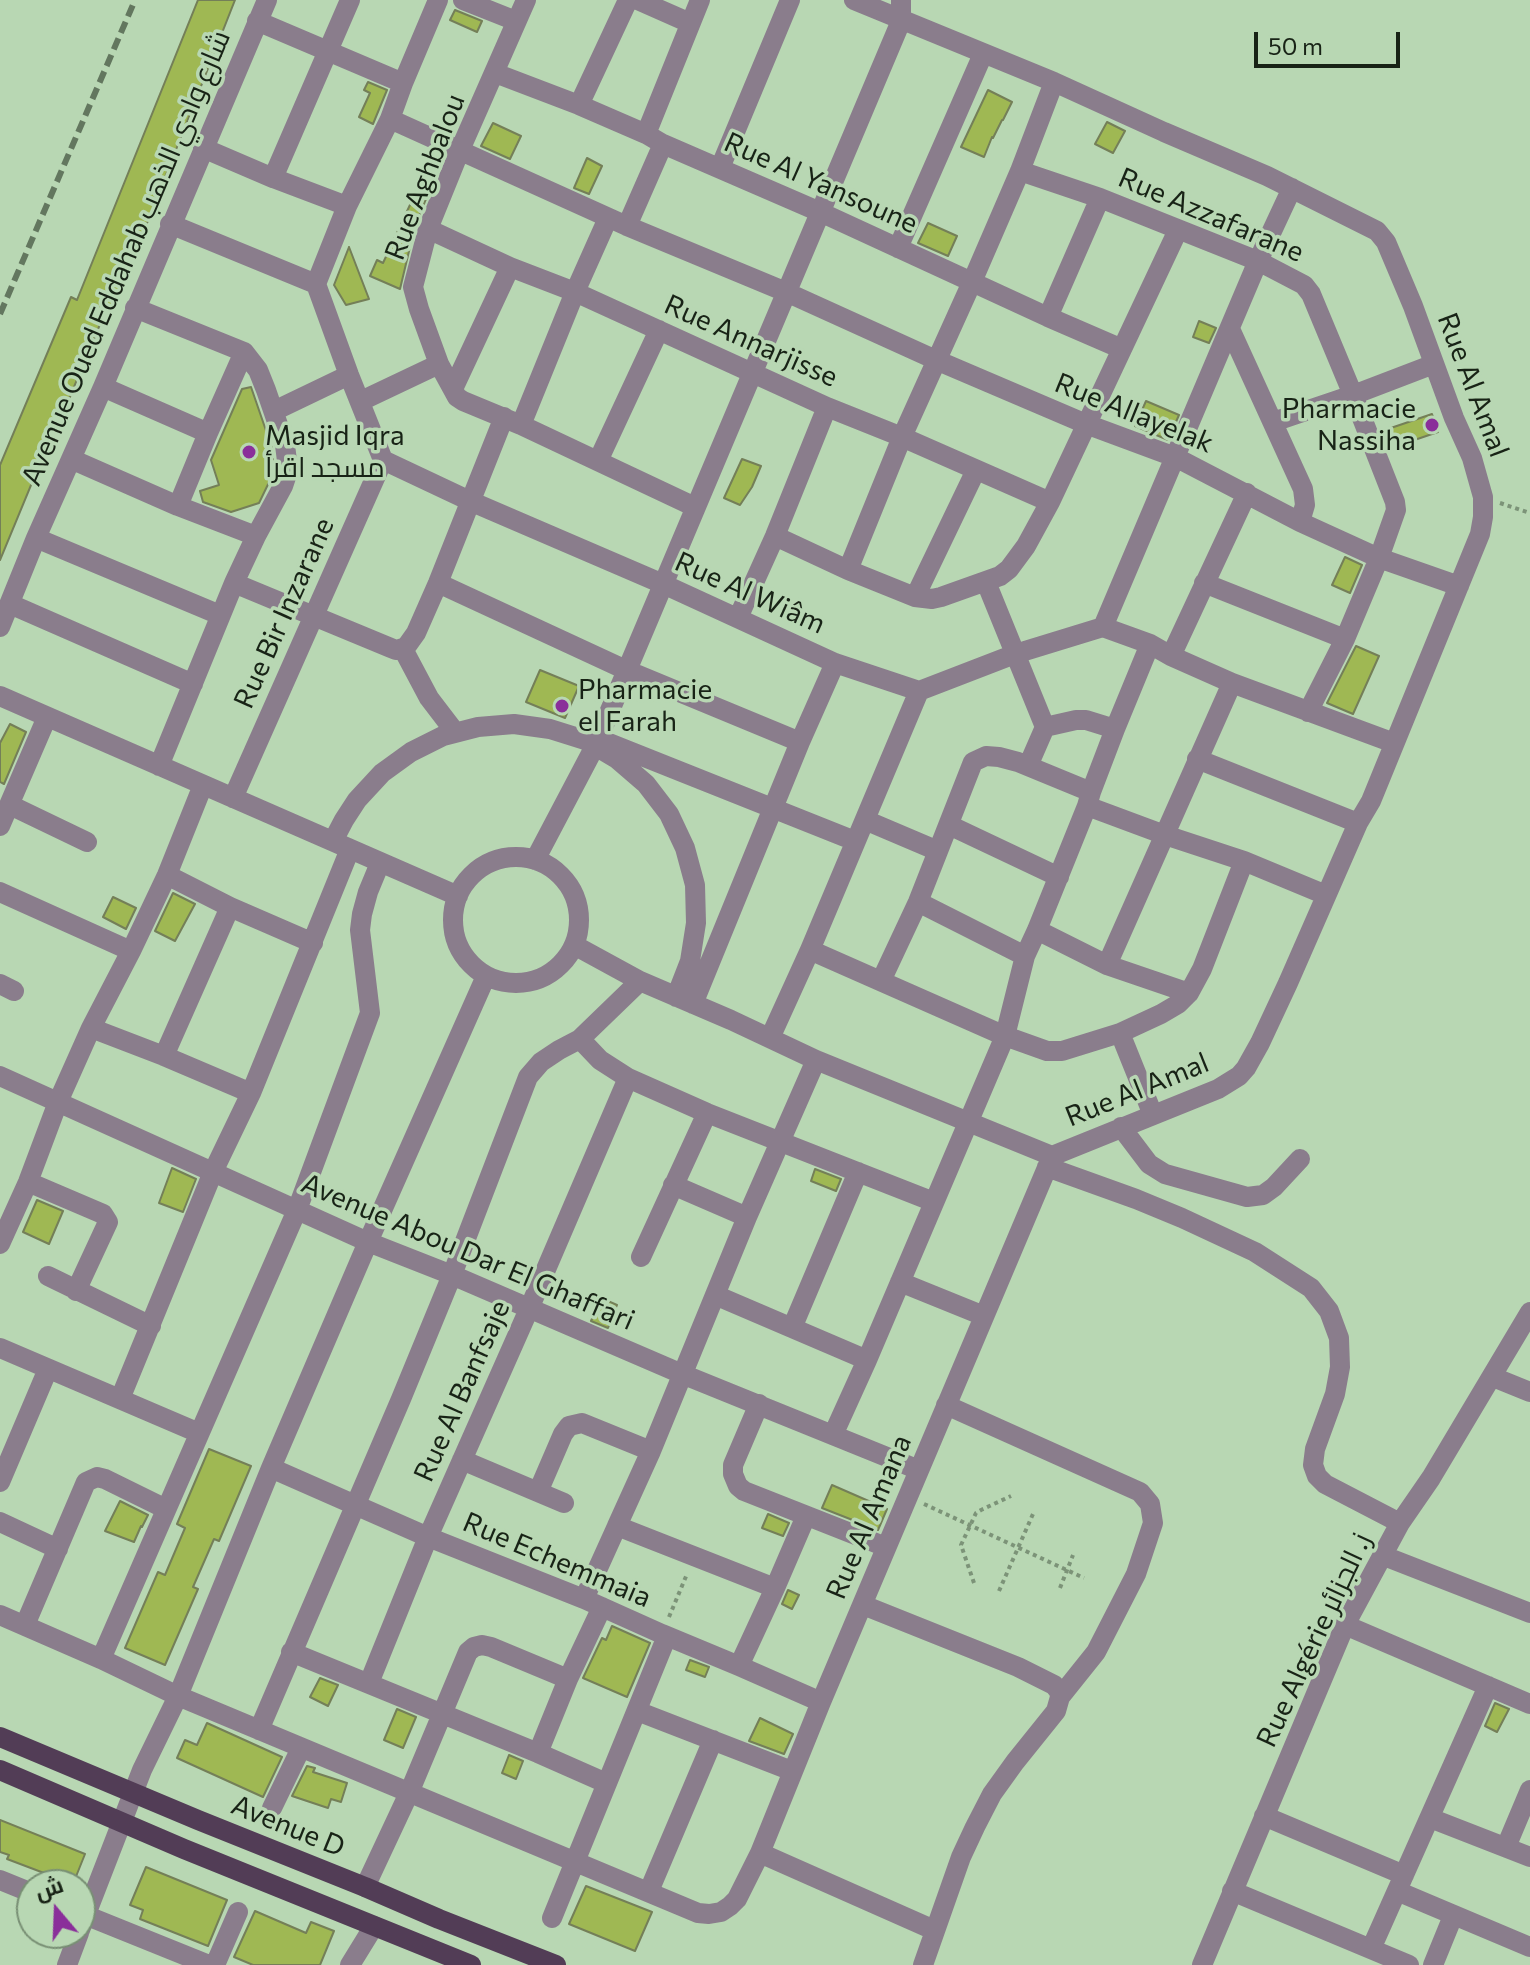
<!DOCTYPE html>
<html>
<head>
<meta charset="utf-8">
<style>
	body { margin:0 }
	#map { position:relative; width:1530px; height:1965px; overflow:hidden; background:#b8d7b3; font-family:Commissioner,Cairo,sans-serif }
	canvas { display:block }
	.north { position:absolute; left:16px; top:1869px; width:80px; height:80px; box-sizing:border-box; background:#b8d7b3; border:2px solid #788f74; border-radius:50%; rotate:341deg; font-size:22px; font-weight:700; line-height:32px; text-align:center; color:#182316 }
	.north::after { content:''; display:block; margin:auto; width:28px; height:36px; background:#8a2f9a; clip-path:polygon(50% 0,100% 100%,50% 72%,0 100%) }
	.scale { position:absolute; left:1254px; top:32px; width:146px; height:36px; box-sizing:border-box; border:4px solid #182316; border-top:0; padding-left:10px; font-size:24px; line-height:28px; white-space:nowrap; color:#182316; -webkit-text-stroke:6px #b8d7b3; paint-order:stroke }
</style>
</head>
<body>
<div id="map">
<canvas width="1530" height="1965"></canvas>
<div class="north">ش</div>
<div class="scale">50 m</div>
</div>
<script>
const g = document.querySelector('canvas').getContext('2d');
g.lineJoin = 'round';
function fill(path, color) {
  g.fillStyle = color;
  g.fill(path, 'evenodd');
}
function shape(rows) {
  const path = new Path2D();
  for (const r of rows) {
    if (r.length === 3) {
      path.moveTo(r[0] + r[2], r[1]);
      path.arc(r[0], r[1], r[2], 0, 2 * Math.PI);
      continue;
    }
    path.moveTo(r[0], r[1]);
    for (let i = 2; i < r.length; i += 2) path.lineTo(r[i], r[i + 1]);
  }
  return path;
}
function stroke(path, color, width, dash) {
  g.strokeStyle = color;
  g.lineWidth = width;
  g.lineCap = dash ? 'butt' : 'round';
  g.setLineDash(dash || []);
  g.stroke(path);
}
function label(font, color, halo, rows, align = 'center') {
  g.font = font + ' Commissioner,Cairo,sans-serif';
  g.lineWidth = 7;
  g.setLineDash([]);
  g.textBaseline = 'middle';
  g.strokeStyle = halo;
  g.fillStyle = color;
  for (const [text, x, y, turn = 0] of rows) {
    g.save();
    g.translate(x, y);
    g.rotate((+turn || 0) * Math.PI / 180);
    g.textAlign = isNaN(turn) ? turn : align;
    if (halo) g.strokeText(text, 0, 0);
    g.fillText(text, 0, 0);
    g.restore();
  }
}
const building = shape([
	[198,0,235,0,114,307,108,305,62,416,60,415,0,560,0,465,71,297,77,300,198,0],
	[455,10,482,21,477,32,450,20,455,10],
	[368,82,387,90,373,124,359,117,370,93,364,90,368,82],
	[988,90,1012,102,1003,120,1002,120,993,138,992,137,984,157,961,147,988,90],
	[1107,122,1125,131,1113,153,1095,144,1107,122],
	[493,123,521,136,510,159,481,146,493,123],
	[587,158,602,166,589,194,574,188,587,158],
	[422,179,432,184,415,226,400,289,370,276,377,260,383,263,422,179],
	[928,223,957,236,948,256,918,243,928,223],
	[349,247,369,299,346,305,334,285,349,247],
	[1199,321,1216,328,1209,343,1193,337,1199,321],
	[251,387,272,448,274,472,259,503,231,512,203,502,200,491,219,485,211,460,242,389,251,387],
	[1146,401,1179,415,1168,440,1135,426,1146,401],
	[1432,414,1438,432,1388,449,1382,431,1432,414],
	[742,459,761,466,752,487,740,505,724,498,742,459],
	[1345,557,1362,565,1350,593,1332,585,1345,557],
	[1356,646,1379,656,1353,714,1327,703,1356,646],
	[540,670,579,686,565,718,526,702,540,670],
	[10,724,26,732,4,784,0,782,0,743,10,724],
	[173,893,195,904,175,941,155,931,173,893],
	[113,897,136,908,126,929,103,917,113,897],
	[172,1168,196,1179,183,1212,159,1203,172,1168],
	[815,1169,841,1179,836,1191,811,1181,815,1169],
	[37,1200,63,1211,49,1244,23,1232,37,1200],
	[601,1298,617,1305,608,1328,591,1321,601,1298],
	[209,1449,251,1466,219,1541,214,1539,193,1587,198,1589,165,1665,125,1648,158,1572,165,1575,185,1528,177,1524,209,1449],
	[832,1485,887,1509,878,1530,822,1508,832,1485],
	[120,1501,148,1515,142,1527,141,1526,134,1542,105,1531,120,1501],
	[768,1514,789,1523,783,1536,762,1528,768,1514],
	[788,1590,799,1595,792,1609,782,1604,788,1590],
	[612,1626,650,1643,627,1697,583,1678,602,1638,606,1640,612,1626],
	[690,1660,709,1667,705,1677,686,1670,690,1660],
	[320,1678,338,1685,328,1706,310,1697,320,1678],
	[1495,1703,1509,1709,1497,1732,1485,1726,1495,1703],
	[397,1709,416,1717,403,1748,384,1740,397,1709],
	[760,1718,793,1734,784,1754,749,1741,760,1718],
	[207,1723,282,1757,263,1797,177,1758,185,1740,197,1745,207,1723],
	[509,1755,523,1761,516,1779,502,1773,509,1755],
	[307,1766,315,1768,313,1772,347,1783,341,1802,331,1799,328,1808,292,1796,307,1766],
	[0,1820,85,1854,73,1884,7,1859,9,1855,0,1852,0,1820],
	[146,1867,227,1900,208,1946,140,1919,143,1910,130,1905,146,1867],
	[586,1886,652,1912,635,1951,569,1924,586,1886],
	[255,1911,306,1933,311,1922,334,1931,320,1965,253,1965,234,1957,255,1911]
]);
const path = shape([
	[1500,503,1530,513],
	[924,1504,1084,1578],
	[974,1583,961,1545,976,1513,981,1510,1011,1496],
	[1060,1588,1073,1555],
	[999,1591,1033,1514],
	[669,1617,687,1574]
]);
const minor = shape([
	[463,0,516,21],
	[526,0,460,150,428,229,413,287,419,309,439,364,457,397,463,401,521,425,695,507],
	[638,0,690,23],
	[854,0,1054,82,1164,132,1267,176,1377,231,1386,242,1413,306,1454,418,1472,458,1483,497,1483,517,1480,534,1371,801,1358,823,1288,983,1260,1043,1246,1068,1239,1076,1218,1089,1052,1156],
	[257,21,403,83],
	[495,73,579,105,646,134,663,144,820,212,1048,317,1122,349],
	[579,105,628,0],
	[390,119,627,226,786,292,936,360,1086,424,1175,457,1300,522,1379,558,1459,586],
	[646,134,700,0],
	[203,148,273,178,347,206],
	[720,168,790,0],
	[1020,171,1100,198,1258,261,1304,285,1311,294,1353,395,1395,502,1396,510,1379,558,1345,639,1308,712],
	[273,178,350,0],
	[170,224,316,284,349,375,383,460,233,798],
	[627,226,663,144],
	[428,229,510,267,575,292,827,407,902,437,1050,502],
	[898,248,983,54],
	[316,284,347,206,390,119,403,83,438,0],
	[135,308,244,352,258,370,266,390,285,445,287,461,287,474,283,486,256,536,234,583,159,766],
	[1048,317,1100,198],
	[1230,329,1303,489,1305,505,1300,522],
	[103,387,208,433],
	[453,389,510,267],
	[361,401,439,364],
	[274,411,349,375],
	[1273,422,1353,395,1434,364],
	[521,425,575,292,608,218],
	[71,459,178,506,256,536],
	[383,460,470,501,663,584,835,663,919,691,1015,654,1103,627],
	[598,461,659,330],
	[178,506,208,433,244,352],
	[775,536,848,570,915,597,932,599,941,597,1000,576,1009,569,1026,546,1050,502,1178,230],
	[36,538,220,615],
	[848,570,902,437,972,282,1020,171,1054,82],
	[986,582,1045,727,1028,766],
	[234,583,391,648,396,650,406,647,416,633,438,583,504,417],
	[438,583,626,670,800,742],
	[1204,583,1345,639],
	[915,597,976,470],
	[10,604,193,684],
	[738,618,775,536,827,407],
	[0,627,36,538,103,387,267,0],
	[1103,627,1258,261,1292,188],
	[1103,627,1150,644,1171,656,1232,683,1394,743],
	[403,649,429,698,455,732],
	[1171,656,1247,493],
	[0,696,458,896],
	[1045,727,1076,720,1086,720,1115,729],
	[609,743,855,841],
	[1197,759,1358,823],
	[1091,792,1115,729,1150,644],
	[10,805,87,842],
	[865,820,938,851],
	[949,825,1059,877],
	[0,826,47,717],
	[333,841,344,820,357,800,382,773,411,752,443,736,478,727,514,724,550,729,585,740,617,759,646,784,669,814,685,848,695,885,696,923,690,961,676,997],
	[516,920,63],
	[535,860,595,746,901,21,901,0],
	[167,875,230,907,313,943],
	[0,892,131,951],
	[918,902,1025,956],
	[1037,930,1107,965,1189,993],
	[574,945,640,981,731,1020,816,1060,1052,1156],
	[810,950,1005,1036,1047,1051,1062,1051,1120,1033,1161,1014,1178,1004,1189,993,1202,969,1244,861],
	[1107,965,1232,683],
	[881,981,918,902,973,762,986,756,999,757,1018,762,1091,792,1087,806,1165,835,1244,861,1326,895],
	[0,984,14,991],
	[693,1004,800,742,835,663],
	[91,1028,164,1056,251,1093],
	[1120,1033,1153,1115],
	[770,1038,810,950,919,691],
	[580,1039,600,1060,628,1078,707,1113,934,1202],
	[164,1056,230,907],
	[0,1076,368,1242,452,1275,682,1374,919,1470],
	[1121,1127,1149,1164,1165,1174,1247,1197,1263,1195,1274,1187,1300,1159],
	[1047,1167,1136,1199,1182,1218,1255,1252,1311,1288,1329,1311,1339,1338,1340,1367,1335,1394,1315,1449,1313,1465,1317,1476,1325,1484,1400,1523],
	[28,1182,103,1214,108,1222,76,1291],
	[673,1185,747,1217],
	[0,1244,28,1182,58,1102,91,1028,131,951,167,875,203,785],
	[641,1257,707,1113],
	[48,1276,151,1326],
	[900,1282,984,1316],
	[715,1295,867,1360],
	[792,1328,858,1172],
	[0,1348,199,1433],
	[1493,1377,1530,1392],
	[120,1399,213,1172,251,1093,350,849],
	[759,1404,733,1465,733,1474,738,1486,744,1491,886,1547],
	[946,1405,1140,1492,1150,1504,1153,1523,1136,1574,1096,1652,1060,1697],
	[833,1435,867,1360,1005,1036,1025,956,1037,930,1087,806],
	[462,1460,564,1503],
	[271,1468,428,1537,584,1599,662,1634,739,1666,821,1702],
	[0,1482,48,1369],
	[538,1492,563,1434,569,1426,582,1423,651,1451],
	[0,1522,58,1549],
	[1384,1556,1530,1613],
	[775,1588,617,1526,651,1451,747,1217,816,1060],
	[584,1599,617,1526],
	[863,1605,1018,1667,1054,1685,1059,1691,1060,1697,1056,1711,1015,1762,992,1794,975,1827,961,1857,923,1965],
	[0,1615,101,1659,178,1696,698,1913,709,1914,721,1912,730,1906,737,1899,760,1853,821,1702,1052,1156],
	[25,1625,86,1482,97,1477,105,1479,166,1509],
	[1345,1625,1530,1704],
	[291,1652,538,1753,606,1783],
	[101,1659,297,1210,370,1013,360,930,362,914,368,892,380,863],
	[739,1666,775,1588,806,1516],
	[369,1683,428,1537,529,1309,628,1078],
	[637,1711,792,1771],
	[259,1730,401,1399,452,1275,528,1077,541,1062,559,1050,580,1039,640,981],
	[538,1753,568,1679,602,1607],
	[272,1808,301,1748],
	[1264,1816,1404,1875],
	[1430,1818,1530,1857],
	[1506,1847,1530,1790],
	[760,1853,934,1930],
	[0,1880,32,1893],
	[365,1887,409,1793,468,1652,474,1647,482,1645,491,1647,568,1679],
	[649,1891,713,1740],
	[1232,1891,1409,1965],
	[1397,1891,1530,1947],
	[80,1913,209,1965],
	[552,1918,667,1636],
	[80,1930,142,1770,178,1696,271,1468,368,1242,486,976],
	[1371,1949,1488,1686],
	[67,1965,79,1933],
	[215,1965,238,1912],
	[350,1965,374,1926],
	[1202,1965,1345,1625,1400,1523,1431,1478,1530,1312],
	[1433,1965,1453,1916]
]);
const major = shape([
	[0,1737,198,1820,365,1887,439,1919,556,1965],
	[0,1770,184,1849,471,1965]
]);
const rail = shape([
	[0,314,135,0]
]);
const markers = [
	[1432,425,8,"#8a2f9a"],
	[249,452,8,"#8a2f9a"],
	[562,706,8,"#8a2f9a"]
];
const streetNames = [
	["Rue Aghbalou",425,177,-69],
	["Rue Al Yansoune",821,183,24],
	["Rue Azzafarane",1211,215,23],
	["Avenue Oued Eddahab شارع وادي الذهب",126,258,-67],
	["Rue Annarjisse",751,341,24],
	["Rue Al Amal",1473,385,69],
	["Rue Allayelak",1134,413,22],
	["Rue Al Wiâm",750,593,24],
	["Rue Bir Inzarane",284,613,-66],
	["Rue Al Amal",1137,1090,-22],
	["Avenue Abou Dar El Ghaffari",468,1252,23],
	["Rue Al Banfsaje",462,1391,-66],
	["Rue Al Amana",869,1517,-67],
	["Rue Echemmaia",557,1560,23],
	["Rue Algérie ز. الجزائر",1314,1640,-65],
	["Avenue D",288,1826,22]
];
const poiNames = [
	["Pharmacie",1416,409,"right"],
	["Nassiha",1416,441,"right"],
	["Masjid Iqra",265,436],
	["مسجد اقرأ",265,468],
	["Pharmacie",578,690],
	["el Farah",578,722]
];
fill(building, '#9fb853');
stroke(building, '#747f58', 2);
stroke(path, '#7c9378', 4, [4, 4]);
stroke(minor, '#8a7d8c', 20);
stroke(major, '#523d56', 20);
stroke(rail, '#63775f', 6, [12, 6]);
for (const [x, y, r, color] of markers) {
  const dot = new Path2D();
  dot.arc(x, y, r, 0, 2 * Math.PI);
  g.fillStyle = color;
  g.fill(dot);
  stroke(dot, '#b8d7b3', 3);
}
label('28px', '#182316', '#b8d7b3', streetNames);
label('28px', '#182316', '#b8d7b3', poiNames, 'left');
</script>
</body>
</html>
